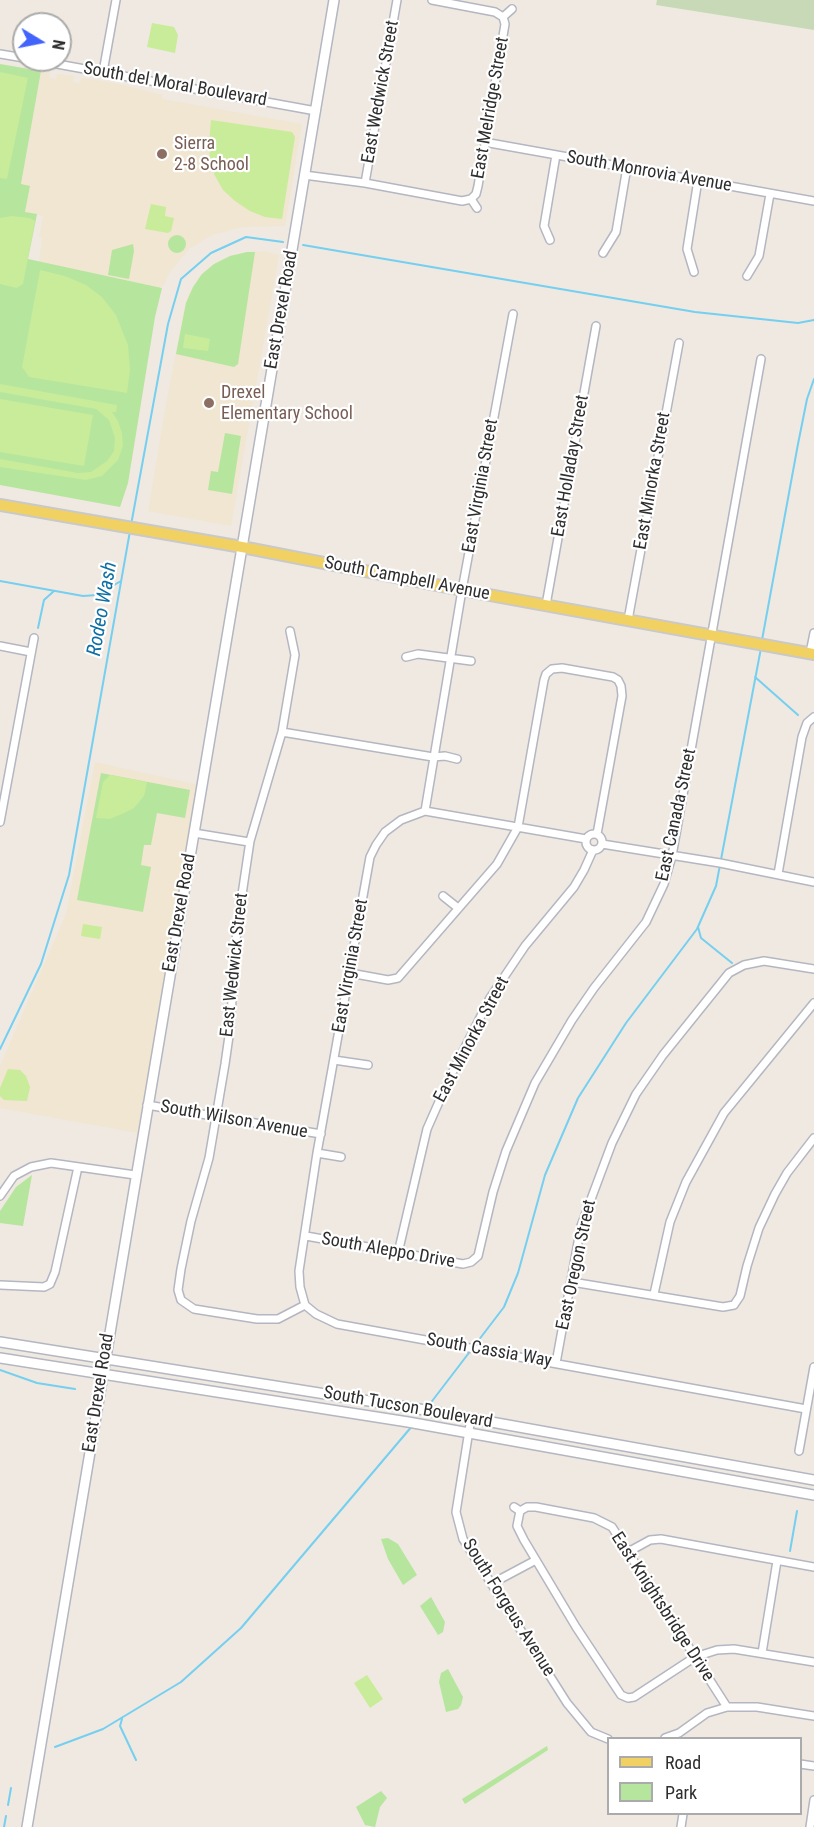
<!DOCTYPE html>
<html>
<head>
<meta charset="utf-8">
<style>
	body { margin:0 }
	#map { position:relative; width:814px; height:1827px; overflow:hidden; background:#efe9e1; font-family:"Roboto Condensed",sans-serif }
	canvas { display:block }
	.legend { position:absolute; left:607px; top:1737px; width:195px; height:78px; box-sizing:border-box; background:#fff; border:2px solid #ababab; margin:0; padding:8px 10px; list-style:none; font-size:18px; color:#2e2e2e }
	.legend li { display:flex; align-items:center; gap:12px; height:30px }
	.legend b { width:30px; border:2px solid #ababab }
	.north { position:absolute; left:12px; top:12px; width:60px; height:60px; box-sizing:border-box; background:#fff; border:2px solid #ababab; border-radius:50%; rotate:100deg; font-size:16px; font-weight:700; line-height:24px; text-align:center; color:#2e2e2e }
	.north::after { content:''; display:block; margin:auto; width:21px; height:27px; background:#4264fb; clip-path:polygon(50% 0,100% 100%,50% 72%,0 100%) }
</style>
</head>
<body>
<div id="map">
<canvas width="814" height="1827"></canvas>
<ul class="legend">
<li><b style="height:8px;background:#f2d163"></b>Road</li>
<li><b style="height:16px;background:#b6e59e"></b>Park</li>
</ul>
<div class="north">N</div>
</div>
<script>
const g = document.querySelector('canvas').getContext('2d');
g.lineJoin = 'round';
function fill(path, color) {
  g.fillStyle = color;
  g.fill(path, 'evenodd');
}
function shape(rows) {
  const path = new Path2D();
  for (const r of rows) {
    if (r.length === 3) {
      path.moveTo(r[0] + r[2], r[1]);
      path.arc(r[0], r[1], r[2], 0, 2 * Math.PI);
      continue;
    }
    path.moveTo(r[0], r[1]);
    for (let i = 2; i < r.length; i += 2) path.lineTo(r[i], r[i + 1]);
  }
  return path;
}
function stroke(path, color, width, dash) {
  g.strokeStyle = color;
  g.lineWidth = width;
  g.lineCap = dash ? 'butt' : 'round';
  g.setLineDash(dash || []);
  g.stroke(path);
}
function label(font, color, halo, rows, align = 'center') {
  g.font = font + ' "Roboto Condensed",sans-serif';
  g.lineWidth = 4.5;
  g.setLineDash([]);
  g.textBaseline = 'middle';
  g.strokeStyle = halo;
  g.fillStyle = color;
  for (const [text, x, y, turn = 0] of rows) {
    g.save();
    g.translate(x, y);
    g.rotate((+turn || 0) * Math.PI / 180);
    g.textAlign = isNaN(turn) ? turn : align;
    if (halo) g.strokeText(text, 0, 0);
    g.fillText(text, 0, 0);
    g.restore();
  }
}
const education = shape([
	[41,71,50,72,49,78,56,79,57,74,74,76,73,82,80,83,82,78,115,83,162,95,162,99,302,124,285,226,242,227,212,235,189,249,170,272,163,286,159,287,39,262,42,237,39,237,43,216,25,212,30,187,21,185],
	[263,251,279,255,231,526,148,511,163,421,184,309,188,295,200,276,214,264,230,256,247,252],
	[95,762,199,785,138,1133,0,1108,0,1066,66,914]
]);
const green = shape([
	[0,64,41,71,21,184,30,186,25,212,37,214,28,259,162,288,155,317,128,483,120,507,0,485],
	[177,244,9],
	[133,244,134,251,129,279,108,275,112,250],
	[247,252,255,252,238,364,234,367,176,354,186,303,193,287,202,274,214,264,230,256],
	[225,433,241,436,232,494,208,490,211,471,218,472],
	[101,773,190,790,185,818,157,813,151,845,144,845,141,865,151,867,143,912,77,900],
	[32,1175,23,1226,0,1223,0,1211,16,1187],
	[388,1538,398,1544,417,1575,403,1585,388,1559,381,1539],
	[431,1597,445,1622,443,1632,438,1635,420,1606],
	[448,1669,463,1697,461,1705,458,1709,446,1712,439,1682,441,1673],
	[547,1746,548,1750,465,1804,462,1799],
	[381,1791,387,1798,380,1807,375,1827,365,1825,356,1807]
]);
const cemetery = shape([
	[657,0,814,0,814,30,656,5]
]);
const pitch = shape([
	[152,23,174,27,178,35,175,53,147,47],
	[0,72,28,78,7,179,0,178],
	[211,120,292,132,295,137,282,219,265,217,250,211,235,201,223,190,214,174,210,158,209,145],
	[151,204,166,207,165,216,174,218,171,231,168,233,145,229],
	[12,216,30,218,35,221,23,284,17,288,0,284,0,218],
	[40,270,65,276,86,285,102,297,116,315,128,345,130,370,127,393,29,377,22,367],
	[185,334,210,339,208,351,183,348],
	[0,384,117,405,116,412,112,412,118,421,122,433,123,446,118,460,102,476,86,480,0,467,0,459,78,473,91,472,107,461,114,451,115,438,109,420,96,409,0,392],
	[0,399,93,415,84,466,0,452],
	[110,775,147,782,144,796,134,808,122,814,110,819,96,818,103,782],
	[83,924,102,927,100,939,81,936],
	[8,1069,20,1070,26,1076,30,1087,27,1101,4,1100,0,1096,0,1088],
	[367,1675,383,1699,370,1708,354,1683]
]);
const stream = shape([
	[303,245,695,312,798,323,814,320],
	[131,525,168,324,181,279,211,253,246,237,283,242],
	[0,581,83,596,97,595,121,581],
	[38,628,44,600,54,591],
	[762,640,798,444,807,399,814,379],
	[755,677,798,715],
	[698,927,701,938,732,963],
	[0,1049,41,964,69,875,130,531],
	[0,1370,37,1383,75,1389],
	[426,1409,504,1307,518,1273,545,1175,578,1098,626,1023,697,929,716,886,761,648],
	[790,1551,797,1511],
	[122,1719,120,1726,136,1760],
	[55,1747,103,1729,181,1682,241,1628,413,1425],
	[8,1805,11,1788],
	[4,1827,6,1816]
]);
const street = shape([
	[432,0,495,12,503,17],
	[503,17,512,9],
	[0,54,24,58],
	[35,60,316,111],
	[103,72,116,0],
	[484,142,814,201],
	[304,175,365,183,462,201,471,199],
	[365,183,397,0],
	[471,199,476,194,478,186,505,24,503,17],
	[471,199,477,208],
	[550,240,544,226,556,155],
	[603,253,616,232,627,167],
	[694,272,687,249,698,180],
	[747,276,759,256,770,194],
	[546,605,596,326],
	[628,620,679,343],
	[290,631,295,655,282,732,250,841,237,928,230,1029,225,1064,209,1158,191,1221,181,1269,178,1290,181,1300,194,1309,257,1319,278,1319,305,1305,316,1314,337,1324,806,1409],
	[0,646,31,652],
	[810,653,814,633],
	[406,657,418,654,471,661],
	[282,732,433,757,445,756,457,759],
	[425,811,462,590,513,314],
	[0,822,34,638],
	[194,833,249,842],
	[594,842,8],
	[602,844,720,863,814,882],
	[778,874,802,737,807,723,814,717],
	[443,896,458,908],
	[350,973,388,980,398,978,497,864,518,827,544,680,546,674,552,669,562,668,613,677,618,680,621,686,622,696,597,834],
	[334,1060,368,1065],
	[147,1105,321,1134],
	[317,1153,341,1157],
	[0,1196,14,1176,31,1167,51,1163,135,1175],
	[306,1236,463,1264,471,1262,478,1256,493,1192,506,1151,535,1083,572,1020,594,988,646,922,664,884,672,856,761,359],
	[398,1253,427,1129,450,1077,490,998,525,946,574,887,584,870,593,850],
	[572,1282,723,1307,734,1305,740,1296,747,1266,759,1228,775,1194,787,1173,814,1138],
	[50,1284,55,1272,78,1167],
	[0,1285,44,1287,50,1284],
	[654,1294,670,1222,686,1182,724,1113,814,1003],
	[305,1305,300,1287,299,1271,317,1153,370,857,376,845,385,832,401,820,425,811,586,839],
	[556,1363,581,1226,612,1143,636,1094,663,1055,729,973,744,965,764,961,814,969],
	[471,1418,456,1512,463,1539,567,1703,591,1732,608,1739],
	[799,1451,814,1367],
	[514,1507,520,1511,517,1526,524,1540,576,1627,621,1695,628,1698,634,1697,695,1657,717,1650,734,1649,814,1662],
	[520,1511,527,1507,536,1507,594,1518,612,1527,727,1707],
	[628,1552,650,1540,661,1539,814,1567],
	[491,1584,536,1560],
	[762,1653,777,1561],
	[665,1738,679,1733,707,1713,727,1707,757,1707,814,1716],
	[800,1764,814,1766],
	[681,1827,683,1814],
	[810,1827,814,1800]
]);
const secondary = shape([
	[0,1342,419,1409,814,1480],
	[0,1358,408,1422,814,1495],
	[27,1827,334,0]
]);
const primary = shape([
	[0,505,242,547,462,590,814,654]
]);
const markers = [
	[162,154,6,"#8d6e63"],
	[209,403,6,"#8d6e63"]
];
const streetNames = [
	["South del Moral Boulevard",175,85,10],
	["East Wedwick Street",381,92,-80],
	["East Melridge Street",491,108,-80],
	["South Monrovia Avenue",649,172,10],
	["East Drexel Road",282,310,-80],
	["East Holladay Street",571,466,-80],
	["East Minorka Street",653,481,-80],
	["East Virginia Street",481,486,-80],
	["South Campbell Avenue",407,579,11],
	["East Canada Street",677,815,-78],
	["East Drexel Road",180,913,-80],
	["East Wedwick Street",235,965,-84],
	["East Virginia Street",351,966,-80],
	["East Minorka Street",472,1040,-62],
	["South Wilson Avenue",234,1120,10],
	["South Aleppo Drive",388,1251,10],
	["East Oregon Street",577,1265,-78],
	["South Cassia Way",489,1351,10],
	["East Drexel Road",99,1393,-81],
	["South Tucson Boulevard",408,1408,10],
	["East Knightsbridge Drive",662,1607,57],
	["South Forgeus Avenue",508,1608,58]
];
const educationNames = [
	["Sierra",174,144],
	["2-8 School",174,165],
	["Drexel",221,393],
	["Elementary School",221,414]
];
const waterNames = [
	["Rodeo Wash",103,609,-80]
];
fill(education, '#f0e6d1');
fill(green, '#b6e59e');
fill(cemetery, '#c8d9b8');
fill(pitch, '#c9ec9a');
stroke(stream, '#75cff0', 2);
stroke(street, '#b4b7c1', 10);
stroke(secondary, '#b4b7c1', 12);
stroke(primary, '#c9c9c9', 14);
stroke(street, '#fff', 7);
stroke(secondary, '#fff', 9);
stroke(primary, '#f2d163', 10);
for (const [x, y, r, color] of markers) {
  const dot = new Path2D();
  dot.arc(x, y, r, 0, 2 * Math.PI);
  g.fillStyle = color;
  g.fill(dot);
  stroke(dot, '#fff', 2);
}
label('18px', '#2e2e2e', '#fff', streetNames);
label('18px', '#785e54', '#fff', educationNames, 'left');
label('italic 20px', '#0d6fa3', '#fff', waterNames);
</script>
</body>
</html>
